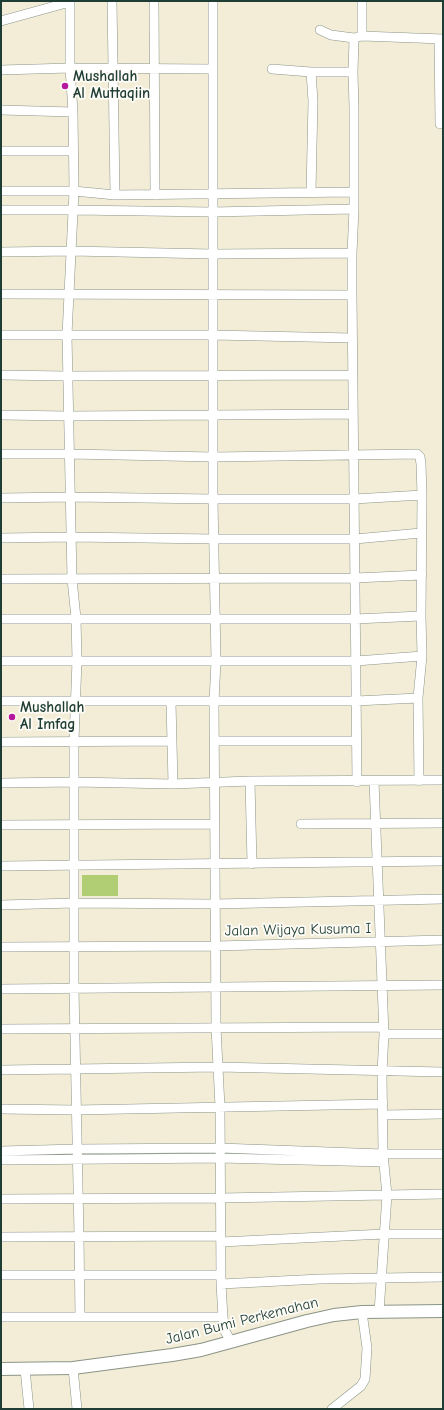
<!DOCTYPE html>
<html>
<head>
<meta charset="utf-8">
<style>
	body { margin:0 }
	#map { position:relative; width:444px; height:1410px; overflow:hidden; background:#f3edd8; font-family:"Comic Neue",sans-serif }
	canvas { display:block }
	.frame { position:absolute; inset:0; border:2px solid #1f3d34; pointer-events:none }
</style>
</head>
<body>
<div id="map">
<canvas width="444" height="1410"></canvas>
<div class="frame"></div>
</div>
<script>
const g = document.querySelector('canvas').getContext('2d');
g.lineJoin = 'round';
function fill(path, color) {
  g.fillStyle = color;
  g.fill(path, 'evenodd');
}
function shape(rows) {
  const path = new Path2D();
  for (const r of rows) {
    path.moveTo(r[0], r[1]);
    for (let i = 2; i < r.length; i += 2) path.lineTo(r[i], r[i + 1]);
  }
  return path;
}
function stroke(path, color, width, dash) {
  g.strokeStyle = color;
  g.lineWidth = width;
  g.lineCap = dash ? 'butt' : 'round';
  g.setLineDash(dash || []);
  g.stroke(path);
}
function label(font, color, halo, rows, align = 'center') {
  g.font = font + ' "Comic Neue",sans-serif';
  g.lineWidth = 3.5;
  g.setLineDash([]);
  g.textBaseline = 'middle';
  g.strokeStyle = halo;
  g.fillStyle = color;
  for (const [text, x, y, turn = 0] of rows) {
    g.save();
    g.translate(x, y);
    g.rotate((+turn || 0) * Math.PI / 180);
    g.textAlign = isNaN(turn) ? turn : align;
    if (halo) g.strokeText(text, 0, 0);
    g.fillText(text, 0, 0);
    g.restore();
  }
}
const green = shape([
	[82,875,118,875,118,896,82,896]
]);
const minor = shape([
	[70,1,70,68,73,112,74,191,67,335,72,579,76,618,77,660,74,741,74,989,79,1236,80,1317],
	[112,1,115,195],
	[154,1,155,195],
	[213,1,213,499,216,661,214,702,216,1027,220,1107,221,1284,223,1317,225,1331,231,1342],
	[1,21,70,2],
	[320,30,331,35,354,38,362,36,443,39],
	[362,36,362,1],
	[354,38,353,72,354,108,354,209,352,253,352,295,357,782],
	[439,39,440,124],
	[272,69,311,72,313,101,311,192],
	[1,70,70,68,213,69],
	[311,72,353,72],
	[1,110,73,112],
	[1,151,73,151],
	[1,191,74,191,115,195,353,192],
	[1,210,74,210,212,212,354,209],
	[1,252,71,251,212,254,352,253],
	[1,294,352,295],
	[1,335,213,335,352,338],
	[1,375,67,376,352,375],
	[1,415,69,416,353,414],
	[1,454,70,454,213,457,417,454,420,457,421,464,422,495,421,616,422,656,418,698],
	[1,498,71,497,213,499,354,499,422,495],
	[1,538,72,537,214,539,355,539,421,533],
	[1,579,355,578,422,575],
	[1,619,355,619,421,616],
	[1,661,356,661,422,656],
	[1,701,356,701,418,698,419,781],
	[171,702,173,784],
	[215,741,357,741],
	[1,742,172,741],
	[250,781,252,864],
	[374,781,384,1034,382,1072,383,1154,387,1195,379,1312],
	[1,783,75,782,173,784,250,781,443,780],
	[301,824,443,823],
	[1,825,215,824],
	[1,866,443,861],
	[1,905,74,903,215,904,443,899],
	[1,947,216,946,443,940],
	[1,989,443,985],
	[1,1029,383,1027],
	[384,1034,443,1034],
	[1,1070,218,1067,443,1072],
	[1,1109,76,1110,383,1104],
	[383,1115,443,1114],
	[1,1151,78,1149,220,1148,383,1154,443,1154],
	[1,1160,220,1158,384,1162],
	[1,1199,220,1198,443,1194],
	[1,1237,221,1236],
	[221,1242,384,1234,443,1234],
	[1,1275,221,1275],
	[221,1284,320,1279,443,1277],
	[1,1317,223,1317],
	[73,1368,77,1409],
	[25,1369,29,1409],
	[332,1409,361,1386,365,1379,367,1348,362,1312]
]);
const tertiary = shape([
	[1,1369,73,1368,172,1355,201,1350,307,1321,334,1315,362,1312,443,1311]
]);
const markers = [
	[65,86,4,"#b5179e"],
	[12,717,4,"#b5179e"]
];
const poiNames = [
	["Mushallah",73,77],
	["Al Muttaqiin",73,94],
	["Mushallah",20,708],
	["Al Imfag",20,725]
];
const streetNames = [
	["Jalan Wijaya Kusuma I",298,930,-1],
	["Jalan Bumi Perkemahan",242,1321,-14]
];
fill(green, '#b1ce75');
stroke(minor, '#899586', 10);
stroke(tertiary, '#899586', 14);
stroke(minor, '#fff', 9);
stroke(tertiary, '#fff', 12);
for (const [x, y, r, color] of markers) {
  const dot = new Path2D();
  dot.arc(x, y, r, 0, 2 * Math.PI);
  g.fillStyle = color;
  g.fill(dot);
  stroke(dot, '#fdfcf7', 1.5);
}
label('bold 15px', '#1f3d34', '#fdfcf7', poiNames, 'left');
label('15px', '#1f3d34', '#fdfcf7', streetNames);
</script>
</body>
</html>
